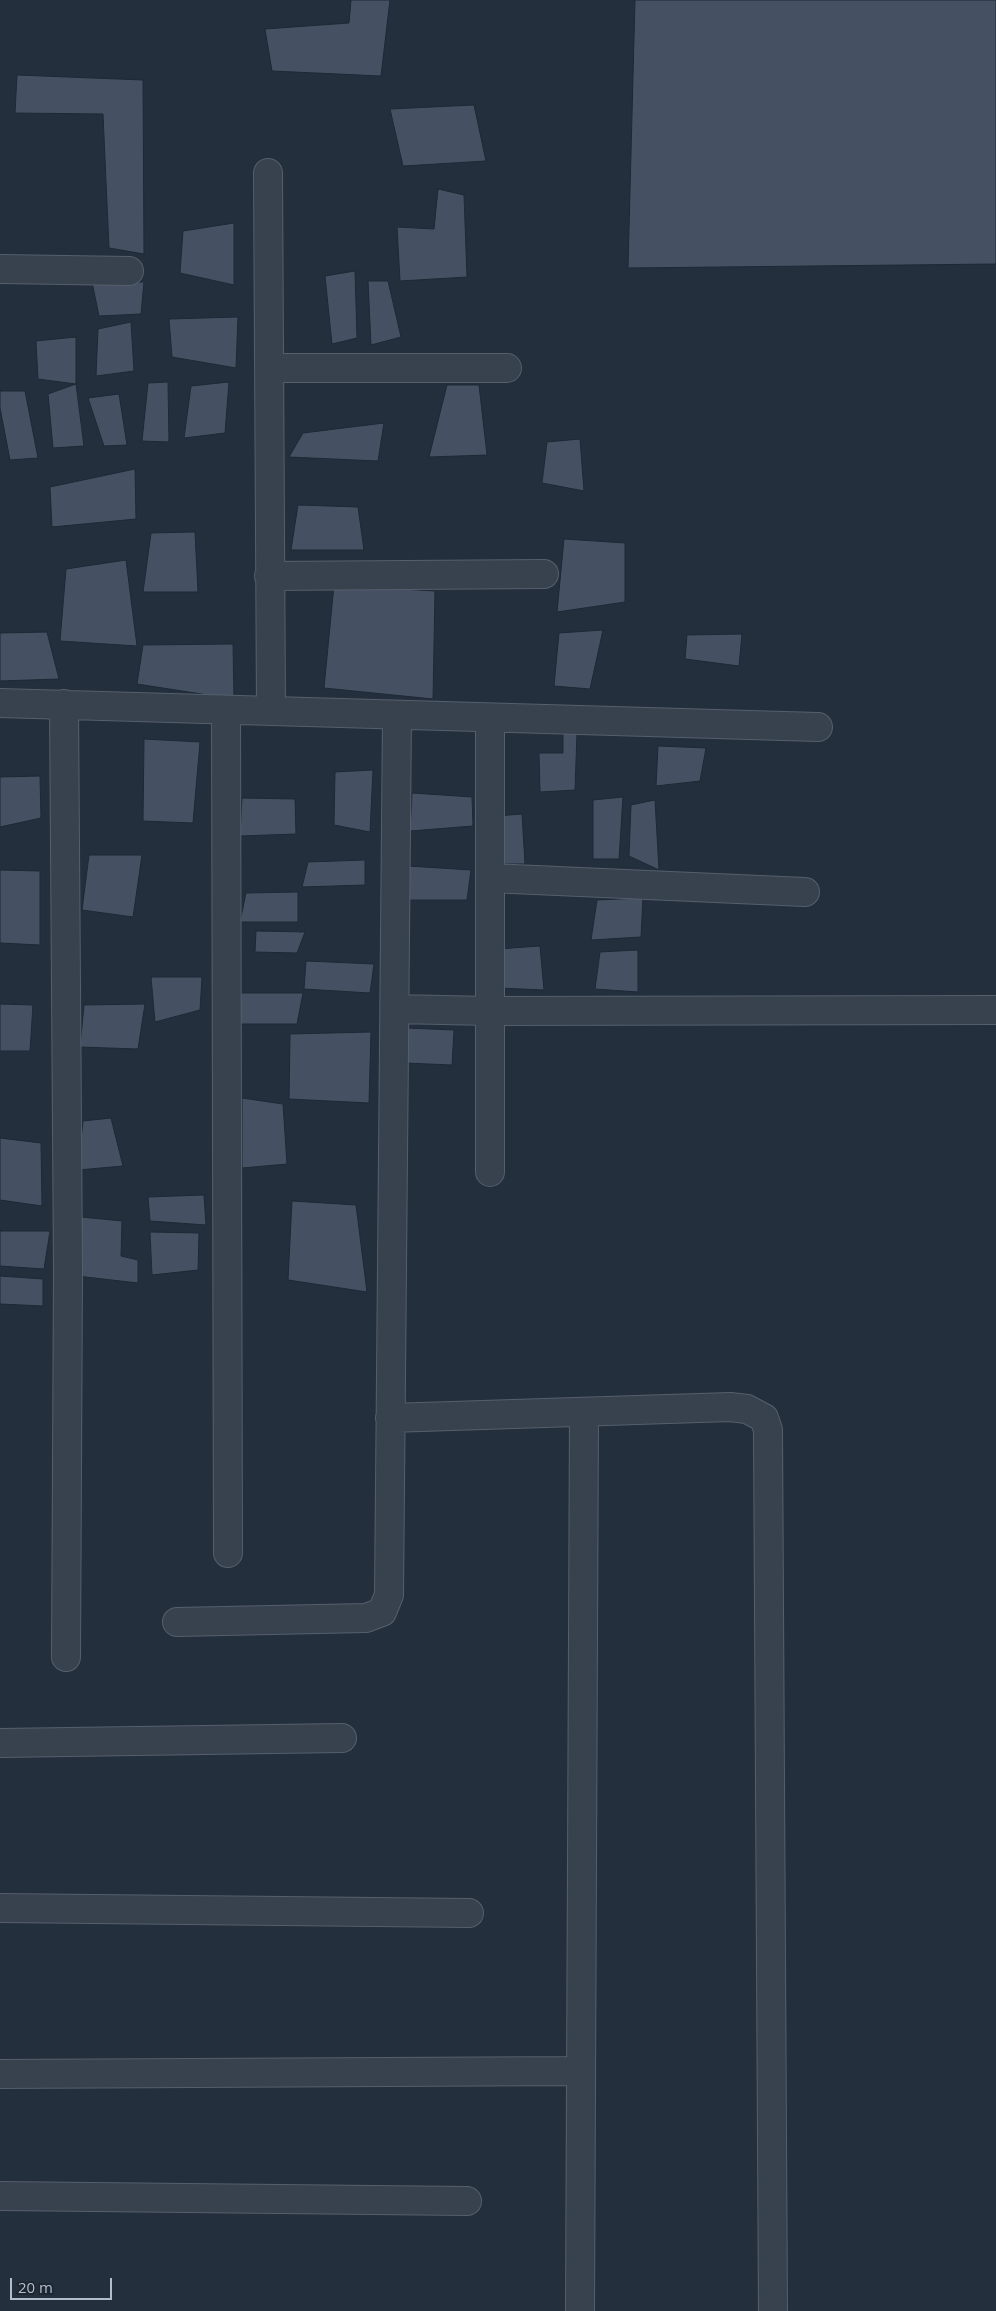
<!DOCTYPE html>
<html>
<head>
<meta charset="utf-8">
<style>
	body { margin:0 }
	#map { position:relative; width:996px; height:2311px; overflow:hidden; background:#242f3e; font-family:"Open Sans",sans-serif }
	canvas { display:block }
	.scale { position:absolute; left:10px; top:2278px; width:102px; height:22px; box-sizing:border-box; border:2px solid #b4bcc9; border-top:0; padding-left:6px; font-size:15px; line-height:18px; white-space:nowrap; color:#b4bcc9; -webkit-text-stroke:4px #1d2633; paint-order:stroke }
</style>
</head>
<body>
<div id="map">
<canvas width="996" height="2311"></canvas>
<div class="scale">20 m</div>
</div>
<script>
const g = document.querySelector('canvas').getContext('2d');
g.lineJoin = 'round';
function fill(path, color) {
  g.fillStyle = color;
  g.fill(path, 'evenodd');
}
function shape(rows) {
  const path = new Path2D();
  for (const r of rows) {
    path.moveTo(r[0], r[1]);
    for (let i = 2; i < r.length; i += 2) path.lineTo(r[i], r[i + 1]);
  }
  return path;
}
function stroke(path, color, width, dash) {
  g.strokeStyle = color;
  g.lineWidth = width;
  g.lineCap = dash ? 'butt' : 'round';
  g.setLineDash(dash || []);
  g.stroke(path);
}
const building = shape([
	[351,0,390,0,381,76,272,71,265,29,349,23,351,0],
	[635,0,996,0,996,264,628,268,635,0],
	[17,75,143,80,144,254,109,248,103,114,15,113,17,75],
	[474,105,486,161,403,166,390,109,474,105],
	[438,189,464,195,467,277,400,281,397,227,434,229,438,189],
	[234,223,234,285,180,273,183,231,234,223],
	[355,271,357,338,332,344,325,276,355,271],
	[368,281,388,281,401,337,371,345,368,281],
	[92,282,144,282,141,314,99,316,92,282],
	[238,317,236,368,172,357,169,319,238,317],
	[131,322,134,371,96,376,98,329,131,322],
	[76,337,76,384,38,379,36,341,76,337],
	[168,382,169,442,142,441,148,383,168,382],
	[229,382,225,433,184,438,191,386,229,382],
	[76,384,84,446,53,448,48,394,76,384],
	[447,385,479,385,487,455,429,457,447,385],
	[0,391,25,391,38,458,10,460,0,408,0,391],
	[119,394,127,445,104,446,88,398,119,394],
	[384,423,378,461,289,457,303,433,384,423],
	[580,439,584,491,542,483,547,442,580,439],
	[135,469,136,519,52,527,50,487,135,469],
	[298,505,358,507,364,550,291,550,298,505],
	[195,532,198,592,143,592,151,533,195,532],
	[564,539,625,543,625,602,557,612,564,539],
	[126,560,137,646,60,641,66,569,126,560],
	[334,585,435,591,433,699,324,688,334,585],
	[603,630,590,689,554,686,559,633,603,630],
	[47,632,59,679,0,681,0,633,47,632],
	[742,634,739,666,685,659,687,635,742,634],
	[233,644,234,699,137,684,143,645,233,644],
	[563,733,577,733,575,790,540,792,539,753,563,753,563,733],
	[144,739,200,742,193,823,143,821,144,739],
	[658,746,706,748,700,781,656,786,658,746],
	[373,770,370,832,334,825,335,772,373,770],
	[40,776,41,818,0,827,0,777,40,776],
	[412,793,472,797,473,826,410,831,412,793],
	[623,797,619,859,593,859,593,800,623,797],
	[242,798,295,799,296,834,240,836,242,798],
	[655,800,659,870,629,856,631,805,655,800],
	[522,814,525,864,495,864,496,816,522,814],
	[89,855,142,855,133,917,82,910,89,855],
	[365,860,365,885,302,887,308,862,365,860],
	[408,866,471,870,467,900,407,900,408,866],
	[0,870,40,871,40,945,0,943,0,870],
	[298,892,298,922,240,922,246,893,298,892],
	[643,898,641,937,591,940,597,900,643,898],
	[256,931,305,932,297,953,255,952,256,931],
	[540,946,544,990,499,988,498,949,540,946],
	[638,950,638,992,595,989,600,952,638,950],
	[306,961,374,964,370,993,304,989,306,961],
	[151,977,202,977,200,1010,155,1022,151,977],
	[241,993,303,993,297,1024,237,1024,241,993],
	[0,1004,33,1005,30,1051,0,1051,0,1004],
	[145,1004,138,1049,80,1047,84,1005,145,1004],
	[406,1028,454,1030,452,1065,406,1063,406,1028],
	[371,1032,369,1103,289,1099,290,1034,371,1032],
	[242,1098,283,1104,287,1164,242,1168,242,1098],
	[111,1118,123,1166,78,1170,83,1121,111,1118],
	[0,1138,41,1143,42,1206,0,1200,0,1138],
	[204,1195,206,1225,150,1221,148,1197,204,1195],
	[292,1201,356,1205,367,1292,288,1280,292,1201],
	[81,1217,122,1221,121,1256,138,1260,138,1283,77,1276,81,1217],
	[0,1231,50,1231,44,1269,0,1266,0,1231],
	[150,1232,199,1233,198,1270,152,1275,150,1232],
	[0,1276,43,1279,43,1306,0,1304,0,1276]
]);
const minor = shape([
	[268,173,271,711],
	[0,269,129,271],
	[269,368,507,368],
	[269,576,544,574],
	[0,703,818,727],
	[64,704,68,1271,66,1657],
	[226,710,228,1553],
	[490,718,490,1172],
	[490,878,805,892],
	[395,1009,490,1011,996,1010],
	[390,1418,730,1407,747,1409,764,1418,768,1430,773,2311],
	[177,1622,366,1618,382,1612,389,1595,397,715],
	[0,1743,342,1738],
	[0,1908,469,1913],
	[0,2074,580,2071],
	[0,2196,467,2201],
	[580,2311,584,1412]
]);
fill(building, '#455162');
stroke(building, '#1f2835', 1);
stroke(minor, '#565f6c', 30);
stroke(minor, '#38414e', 28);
</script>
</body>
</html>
